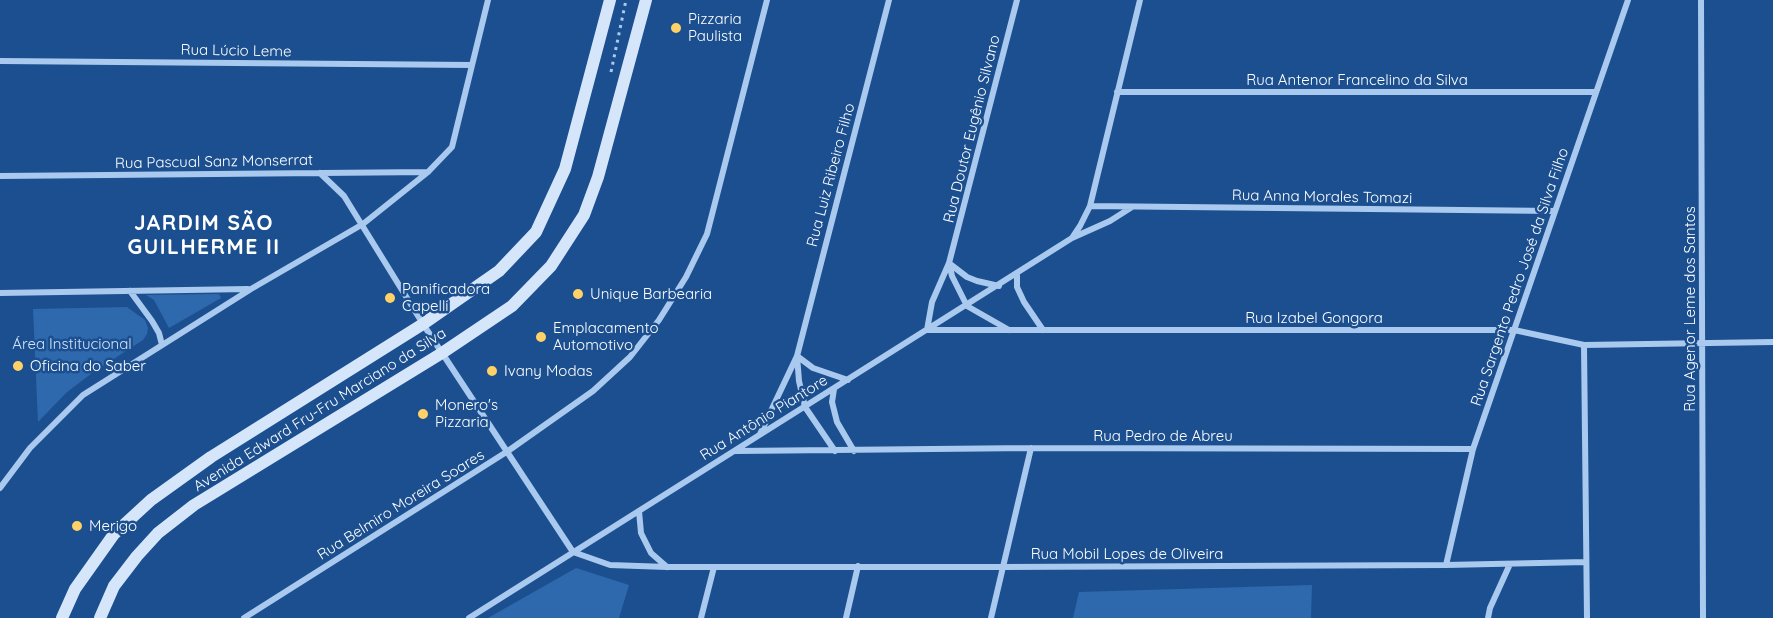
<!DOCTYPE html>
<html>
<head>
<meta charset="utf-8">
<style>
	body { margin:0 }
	canvas { display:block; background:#1b4f8f }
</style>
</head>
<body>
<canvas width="1773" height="618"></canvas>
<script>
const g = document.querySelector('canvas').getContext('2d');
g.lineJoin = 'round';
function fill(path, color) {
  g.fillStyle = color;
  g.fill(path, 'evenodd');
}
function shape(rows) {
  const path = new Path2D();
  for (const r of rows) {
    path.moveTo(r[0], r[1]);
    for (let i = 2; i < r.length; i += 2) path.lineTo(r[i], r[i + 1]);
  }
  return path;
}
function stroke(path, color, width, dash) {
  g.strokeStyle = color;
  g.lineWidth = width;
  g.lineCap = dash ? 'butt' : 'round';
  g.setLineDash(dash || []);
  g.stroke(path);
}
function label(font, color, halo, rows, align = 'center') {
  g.font = font + ' Quicksand,sans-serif';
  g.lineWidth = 5;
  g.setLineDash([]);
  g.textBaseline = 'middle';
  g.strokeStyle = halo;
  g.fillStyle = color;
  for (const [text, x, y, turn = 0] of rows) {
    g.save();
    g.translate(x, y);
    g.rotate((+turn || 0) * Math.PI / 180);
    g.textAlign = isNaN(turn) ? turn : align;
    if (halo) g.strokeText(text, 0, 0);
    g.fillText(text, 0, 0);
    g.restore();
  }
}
const green = shape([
	[219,294,221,298,169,328,154,300,146,295],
	[127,307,145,320,148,328,147,334,143,340,92,373,66,393,38,422,33,309],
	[576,568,629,585,619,618,488,618],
	[1312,585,1311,618,1073,618,1079,592]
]);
const path = shape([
	[611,72,626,0]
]);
const street = shape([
	[1017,0,949,263,932,302,927,330,1514,330,1584,345,1773,342],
	[1701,0,1703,618],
	[0,61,472,65],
	[1117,92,1596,92],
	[320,173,344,196,423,324,573,552,610,565,667,567,1003,567,1446,565,1586,562],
	[0,176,428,172],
	[1090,206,1555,211],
	[1072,238,1110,221,1132,207],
	[949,263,952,276,967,306,1009,330],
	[950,264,967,277,977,281,999,286],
	[1017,274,1017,287,1024,302,1043,330],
	[130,291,152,321,159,333,162,345],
	[0,293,248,289],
	[1584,345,1587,618],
	[834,389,832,402,837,422,854,451],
	[760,434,797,356,813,368,848,380],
	[736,451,1031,448,1473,449],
	[835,451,805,407,799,381,797,356,889,0],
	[0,488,30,448,83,395,251,289,363,224,428,172,452,147,488,0],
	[639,511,641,533,651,553,667,567],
	[1446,565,1473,449,1628,0],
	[244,618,508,451,593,391,630,357,659,320,686,277,707,234,767,0],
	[469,618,1072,238,1080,226,1090,206,1140,0],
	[701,618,714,567],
	[846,618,858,566],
	[991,618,1031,448],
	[1488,618,1490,608,1510,564]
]);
const secondary = shape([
	[62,618,75,589,114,534,151,500,211,457,423,324,499,271,536,232,565,169,610,0],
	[100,618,114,586,137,556,158,533,194,505,442,353,512,306,551,266,584,215,598,177,646,0]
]);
const markers = [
	[676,28,6,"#ffd166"],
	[578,294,6,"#ffd166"],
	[390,298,6,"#ffd166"],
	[541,337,6,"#ffd166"],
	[18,366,6,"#ffd166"],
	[492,371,6,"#ffd166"],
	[423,414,6,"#ffd166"],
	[77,526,6,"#ffd166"]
];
const poiNames = [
	["Pizzaria",688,19],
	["Paulista",688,36],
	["Panificadora",402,289],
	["Capelli",402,306],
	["Unique Barbearia",590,294],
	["Emplacamento",553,328],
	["Automotivo",553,345],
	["Oficina do Saber",30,366],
	["Ivany Modas",504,371],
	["Monero's",435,405],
	["Pizzaria",435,422],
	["Merigo",89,526]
];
const streetNames = [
	["Rua Lúcio Leme",236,51,1],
	["Rua Antenor Francelino da Silva",1357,80],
	["Rua Doutor Eugênio Silvano",972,129,-76],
	["Rua Pascual Sanz Monserrat",214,162,-1],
	["Rua Luiz Ribeiro Filho",831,175,-75],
	["Rua Anna Morales Tomazi",1322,197,1],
	["Rua Sargento Pedro José da Silva Filho",1520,277,-71],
	["Rua Agenor Leme dos Santos",1690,309,-90],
	["Rua Izabel Gongora",1314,318],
	["Avenida Edward Fru-Fru Marciano da Silva",320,410,-32],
	["Rua Antônio Piantore",764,418,-32],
	["Rua Pedro de Abreu",1163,436],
	["Rua Belmiro Moreira Soares",401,505,-32],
	["Rua Mobil Lopes de Oliveira",1127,554]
];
const parkNames = [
	["Área Institucional",72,344]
];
const districtNames = [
	["JARDIM SÃO",204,224],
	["GUILHERME II",204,248]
];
fill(green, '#2e69ad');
stroke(path, '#a9c9ee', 3, [3, 4.5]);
stroke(street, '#a9c9ee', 6);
stroke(secondary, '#d6e6fa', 12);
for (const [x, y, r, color] of markers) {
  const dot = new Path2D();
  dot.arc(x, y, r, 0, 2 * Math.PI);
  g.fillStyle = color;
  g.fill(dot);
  stroke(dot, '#1b4f8f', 2);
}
label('15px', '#fff', '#1b4f8f', poiNames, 'left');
label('15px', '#fff', '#1b4f8f', streetNames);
label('15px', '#cfe3fa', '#1b4f8f', parkNames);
g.letterSpacing = '1.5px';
label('bold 21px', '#fff', '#1b4f8f', districtNames);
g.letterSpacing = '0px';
</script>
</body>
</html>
